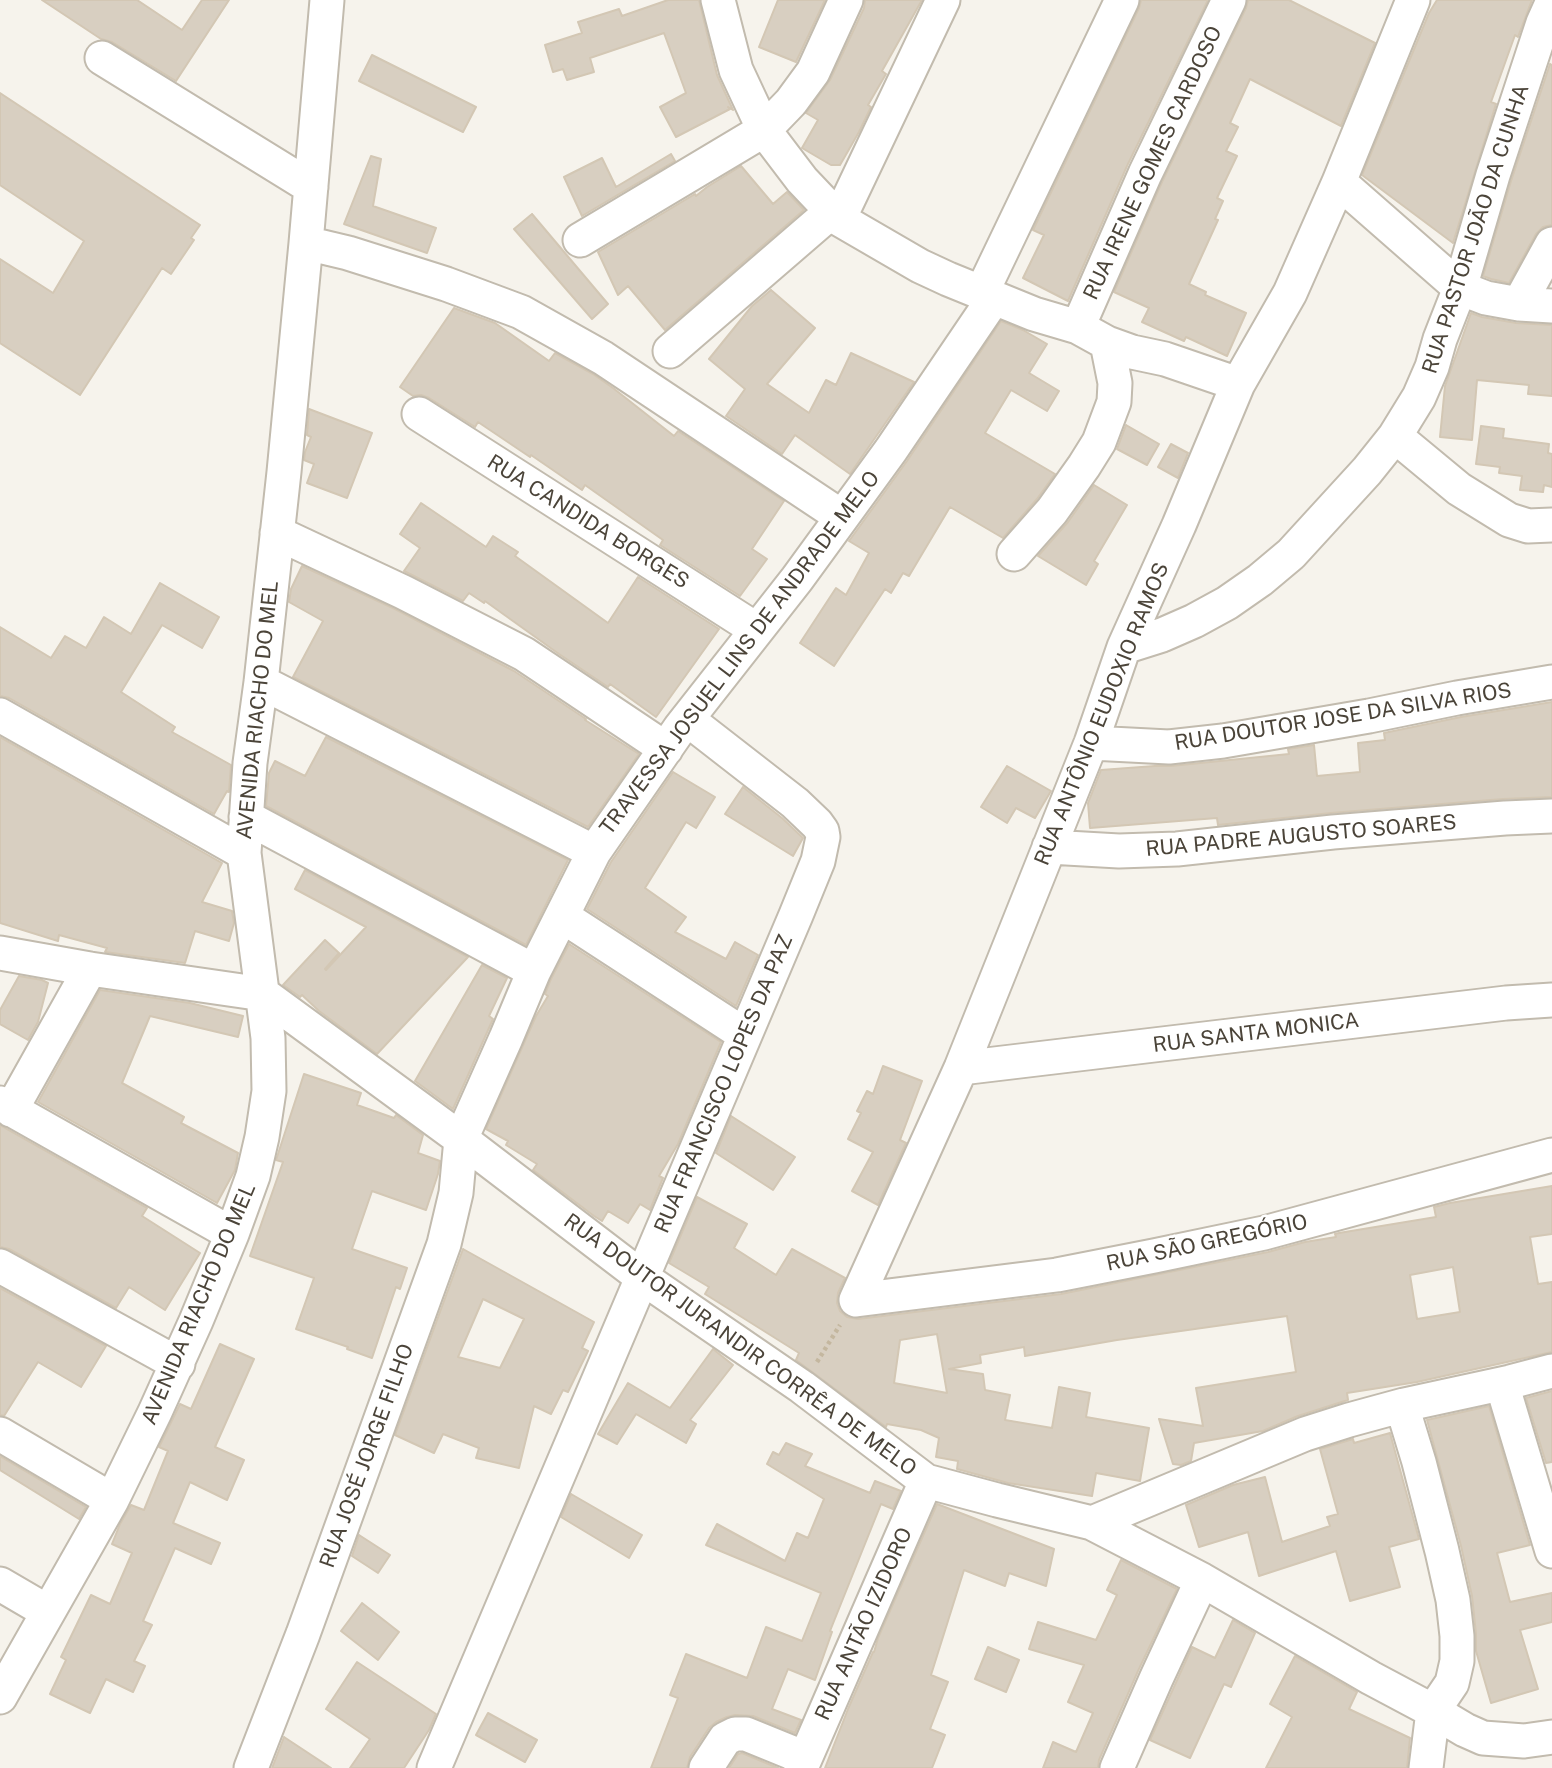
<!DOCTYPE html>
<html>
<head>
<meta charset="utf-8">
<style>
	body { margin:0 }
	canvas { display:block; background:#f6f3ec }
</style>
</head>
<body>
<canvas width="1552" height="1768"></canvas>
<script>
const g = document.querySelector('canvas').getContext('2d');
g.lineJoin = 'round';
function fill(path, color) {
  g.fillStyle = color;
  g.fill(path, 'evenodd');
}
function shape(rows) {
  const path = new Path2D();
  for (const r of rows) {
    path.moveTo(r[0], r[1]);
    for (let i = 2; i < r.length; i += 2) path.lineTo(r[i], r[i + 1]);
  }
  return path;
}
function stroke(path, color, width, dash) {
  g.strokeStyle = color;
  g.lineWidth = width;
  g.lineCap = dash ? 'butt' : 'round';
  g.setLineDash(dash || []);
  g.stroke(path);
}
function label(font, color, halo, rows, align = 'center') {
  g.font = font + ' "Public Sans",sans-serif';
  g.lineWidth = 5;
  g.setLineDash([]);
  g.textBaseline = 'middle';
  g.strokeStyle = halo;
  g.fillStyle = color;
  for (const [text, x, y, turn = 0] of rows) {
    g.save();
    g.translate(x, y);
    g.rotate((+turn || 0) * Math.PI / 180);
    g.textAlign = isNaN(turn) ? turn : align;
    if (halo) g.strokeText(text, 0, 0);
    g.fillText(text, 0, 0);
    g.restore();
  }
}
const building = shape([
	[42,0,137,0,182,30,202,0,229,0,176,81,112,42,101,39,42,0],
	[668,0,699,0,717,75,733,110,728,107,730,109,676,137,660,107,686,93,664,33,590,58,594,72,567,80,563,69,553,72,545,45,582,33,578,22,619,9,622,16,668,0],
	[778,0,825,0,796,62,759,47,778,0],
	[865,0,922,0,882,71,886,74,868,105,871,107,859,132,840,165,831,165,802,148,818,120,806,113,830,80,864,8,865,0],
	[1141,0,1208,0,1127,166,1068,301,1023,278,1044,235,1033,230,1139,8,1141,0],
	[1248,0,1289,0,1375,43,1341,126,1250,79,1230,123,1238,127,1226,151,1237,156,1217,198,1223,201,1215,219,1218,220,1189,284,1206,292,1205,295,1246,313,1227,356,1186,337,1184,341,1142,322,1149,308,1114,292,1162,182,1246,8,1248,0],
	[1437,0,1532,0,1518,37,1515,35,1491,102,1496,104,1453,243,1362,175,1429,13,1437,0],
	[372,55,476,107,463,132,359,81,372,55],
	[1550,64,1552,65,1552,225,1543,227,1536,234,1509,283,1491,279,1483,276,1511,181,1550,64],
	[0,93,200,225,191,238,194,240,171,274,162,268,80,395,0,343,0,259,53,293,84,241,0,185,0,93],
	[671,154,675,161,582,216,564,177,602,158,616,187,671,154],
	[371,156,381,159,373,206,436,228,427,253,344,224,371,156],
	[741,166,773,204,787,192,804,210,665,330,628,286,618,295,598,252,695,194,696,196,707,187,741,166],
	[532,214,608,304,592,319,514,229,532,214],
	[771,290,815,328,767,384,809,413,826,380,836,385,851,353,914,382,850,474,795,435,782,454,726,416,745,389,709,359,752,306,771,290],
	[454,308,495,323,549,361,555,353,593,374,613,388,674,436,678,431,784,501,752,549,767,559,740,596,660,545,663,540,585,485,582,490,531,455,530,457,478,422,475,427,429,398,421,395,413,396,400,387,454,308],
	[1471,313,1482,317,1516,323,1552,325,1552,396,1528,394,1529,385,1477,380,1472,440,1440,437,1445,386,1471,313],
	[1001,321,1023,330,1047,344,1029,373,1059,391,1047,411,1011,390,985,433,1055,474,1037,499,1003,538,950,507,909,576,903,573,891,593,885,589,834,666,800,643,836,588,846,595,869,553,849,541,907,461,1001,321],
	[309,409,372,433,347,498,307,483,314,464,304,460,305,452,311,437,307,435,309,409],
	[1126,425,1159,444,1147,465,1117,449,1126,425],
	[1481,426,1504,429,1503,438,1549,444,1548,453,1552,454,1552,487,1544,485,1543,492,1520,490,1522,476,1499,473,1500,467,1476,464,1481,426],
	[1171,444,1188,453,1178,478,1158,467,1171,444],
	[1094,485,1127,505,1094,561,1098,564,1086,585,1038,556,1068,522,1094,485],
	[421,503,486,547,493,536,518,552,515,556,608,623,638,577,719,629,656,717,610,684,608,687,559,654,485,601,484,603,469,593,463,601,404,571,420,548,400,534,421,503],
	[302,566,395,609,514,671,586,719,585,720,639,754,588,827,293,677,323,621,289,602,291,589,302,566],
	[160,583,219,617,202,648,162,625,121,692,175,727,172,732,231,765,229,792,227,791,214,814,9,698,0,696,0,627,51,658,65,636,86,648,104,617,131,634,160,583],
	[1552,702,1552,797,1503,799,1331,813,1218,825,1217,818,1090,828,1088,803,1101,770,1155,766,1171,766,1289,754,1288,749,1314,745,1317,776,1360,772,1358,743,1385,740,1384,733,1461,717,1552,702],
	[0,737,222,863,202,902,232,911,234,923,229,941,195,931,185,963,105,952,107,948,59,935,58,941,0,923,0,737],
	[326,737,568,860,526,945,266,806,269,773,275,761,305,776,326,737],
	[1007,766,1051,791,1035,818,1016,808,1007,823,981,807,1007,766],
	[673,772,715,797,696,828,686,822,645,888,686,917,675,932,726,959,735,942,758,955,736,1006,587,909,611,862,673,772],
	[743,787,782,818,803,838,793,856,725,814,743,787],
	[305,870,468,957,377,1054,319,1011,302,995,300,997,283,985,325,940,339,953,325,969,326,970,366,927,295,889,305,870],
	[569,944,721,1042,678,1144,659,1176,663,1178,650,1210,640,1204,628,1223,608,1211,602,1221,594,1216,533,1170,537,1164,506,1145,508,1141,486,1129,536,1016,548,996,545,994,551,979,569,944],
	[482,965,507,978,489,1016,493,1019,453,1109,415,1081,482,965],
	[19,976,42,980,48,983,38,1022,28,1040,0,1024,0,1010,19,976],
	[100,990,190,1003,243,1016,238,1037,150,1016,122,1083,184,1117,181,1123,238,1153,235,1170,217,1203,38,1102,100,990],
	[883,1066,922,1081,900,1140,906,1143,878,1205,852,1191,873,1152,848,1139,861,1113,857,1111,867,1091,873,1094,883,1066],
	[304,1074,361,1093,357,1105,394,1118,396,1115,423,1135,418,1153,440,1161,438,1174,426,1210,372,1191,352,1249,407,1268,400,1289,396,1287,372,1358,347,1349,348,1347,296,1329,314,1278,250,1256,283,1162,276,1160,278,1154,304,1074],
	[731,1116,795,1157,773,1190,716,1153,731,1116],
	[0,1125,147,1208,142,1216,200,1253,165,1310,129,1287,116,1308,9,1249,0,1247,0,1125],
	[1552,1186,1552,1234,1530,1237,1538,1284,1552,1282,1552,1352,1417,1382,1347,1393,1348,1400,1298,1416,1263,1431,1194,1443,1191,1461,1181,1465,1173,1464,1159,1419,1203,1426,1196,1388,1296,1372,1287,1316,1117,1340,1025,1356,1024,1347,980,1355,981,1363,949,1369,983,1374,985,1390,1010,1395,1005,1420,1052,1428,1059,1387,1090,1393,1086,1417,1149,1428,1140,1481,1096,1473,1092,1496,1008,1483,957,1469,958,1461,936,1457,939,1438,921,1430,887,1424,886,1427,796,1360,799,1353,705,1294,709,1287,669,1263,697,1197,747,1224,734,1248,776,1275,792,1249,845,1278,838,1293,837,1303,840,1311,847,1317,858,1319,1061,1294,1268,1252,1305,1242,1336,1237,1335,1234,1339,1233,1436,1217,1434,1207,1450,1203,1552,1186],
	[1453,1267,1460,1312,1417,1319,1410,1275,1453,1267],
	[937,1334,947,1393,894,1383,900,1340,937,1334],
	[463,1249,594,1322,582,1348,588,1351,568,1392,563,1390,551,1414,534,1406,519,1468,476,1458,479,1448,443,1434,434,1453,395,1435,463,1249],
	[483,1299,524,1319,500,1368,458,1357,483,1299],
	[0,1288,106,1346,81,1387,38,1362,4,1416,0,1415,0,1288],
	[220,1344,254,1359,215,1447,244,1460,227,1500,190,1482,173,1523,220,1543,211,1564,175,1548,143,1621,152,1625,134,1661,145,1666,133,1692,106,1679,90,1713,50,1694,66,1660,61,1657,91,1595,110,1604,132,1553,112,1544,120,1524,131,1505,144,1510,168,1451,159,1447,180,1404,191,1409,220,1344],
	[713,1349,733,1365,690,1420,696,1424,686,1443,636,1414,617,1444,598,1434,628,1383,670,1408,713,1349],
	[1552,1391,1552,1462,1546,1463,1526,1398,1552,1391],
	[1489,1406,1530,1545,1497,1553,1510,1602,1552,1593,1552,1622,1520,1630,1538,1689,1491,1703,1476,1651,1476,1634,1472,1596,1461,1546,1427,1420,1489,1406],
	[1390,1433,1419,1539,1389,1547,1400,1587,1350,1601,1336,1551,1259,1576,1248,1532,1199,1547,1186,1505,1233,1485,1265,1477,1282,1542,1330,1526,1327,1517,1338,1514,1320,1449,1353,1439,1354,1443,1390,1433],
	[786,1443,812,1454,805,1466,870,1493,875,1481,901,1491,893,1509,881,1504,830,1631,832,1632,815,1680,788,1669,772,1709,801,1720,795,1733,753,1716,735,1715,727,1717,716,1722,709,1728,690,1757,687,1768,651,1768,678,1698,670,1695,686,1654,747,1678,766,1627,802,1641,821,1593,706,1545,717,1524,785,1561,797,1533,808,1538,824,1499,767,1464,773,1452,779,1455,786,1443],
	[0,1456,86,1507,79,1519,0,1470,0,1456],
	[571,1494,642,1535,629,1558,561,1517,571,1494],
	[937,1504,1054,1549,1046,1586,1009,1573,1005,1586,964,1570,931,1675,948,1682,930,1729,945,1735,932,1768,825,1768,848,1709,873,1652,874,1652,878,1638,937,1504],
	[359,1535,390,1555,378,1573,352,1556,359,1535],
	[1121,1560,1177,1589,1138,1671,1099,1760,1098,1768,1043,1768,1053,1742,1076,1752,1093,1713,1068,1702,1084,1665,1029,1649,1038,1622,1096,1640,1117,1595,1107,1590,1121,1560],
	[362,1603,399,1632,378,1660,341,1631,362,1603],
	[1233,1620,1255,1633,1231,1687,1224,1684,1190,1758,1150,1740,1192,1647,1215,1658,1233,1620],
	[988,1647,1019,1660,1006,1692,975,1679,988,1647],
	[1295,1656,1357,1692,1349,1709,1410,1738,1407,1768,1266,1768,1292,1717,1270,1704,1295,1656],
	[357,1662,436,1714,429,1730,404,1768,350,1768,370,1739,326,1709,357,1662],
	[488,1713,537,1740,525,1762,476,1735,488,1713],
	[284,1737,331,1768,272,1768,284,1737],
	[742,1753,778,1768,729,1768,738,1754,742,1753]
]);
const path = shape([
	[817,1362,840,1325]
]);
const minor = shape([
	[718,0,736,70,764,130,802,180,839,219,920,266,948,279,1034,314,1078,327,1107,343,1132,352,1165,359,1238,384],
	[102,58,311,187],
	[1339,182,1460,288,1486,298,1519,304,1552,306],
	[839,219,943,0],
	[580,240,764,130,791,102,813,72,846,0],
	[306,243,348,253,446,284,521,312,603,358,842,517],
	[982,292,1122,0],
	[1519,304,1552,244],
	[1078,327,1145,174,1229,0],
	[670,351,831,212],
	[419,414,757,630],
	[1395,436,1459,489,1509,520,1528,526,1552,525],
	[277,533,403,592,524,654,666,749],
	[1014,554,1052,511,1084,466,1099,442,1114,402,1115,383,1107,343],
	[1124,647,1162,635,1194,621,1227,603,1260,580,1291,554,1367,471,1395,436,1419,397,1432,367,1440,339,1460,288,1493,175,1543,23,1552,3],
	[261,682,594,852],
	[0,715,244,853],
	[1091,743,1169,747,1223,741,1369,716,1457,698,1552,682],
	[246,817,534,971],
	[1049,847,1119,851,1177,849,1333,832,1505,818,1552,816],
	[562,916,745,1035],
	[0,953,90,969,263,994,461,1139,643,1278,802,1387,926,1481,997,1500,1092,1523,1305,1434,1349,1420,1404,1405,1510,1382,1552,1371],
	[961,1068,1506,1003,1552,1000],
	[0,1103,232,1234],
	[11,1110,90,969],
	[0,1266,178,1364],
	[856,1300,961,1068,1091,743,1124,647,1179,525,1238,384,1290,293,1339,182,1413,0],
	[856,1300,1057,1275,1154,1256,1264,1233,1552,1155],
	[1502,1384,1552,1551],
	[1402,1406,1419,1462,1442,1551,1453,1600,1457,1636,1457,1661,1452,1683,1433,1711,1426,1768],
	[0,1434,112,1500],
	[1092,1523,1202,1580,1371,1678,1433,1711,1465,1730,1483,1738,1524,1741,1552,1737],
	[0,1584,48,1612],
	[0,1697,112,1500,155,1412,196,1321,232,1234,253,1176,262,1137,269,1091,268,1038,244,853,250,763,261,682,284,472,306,243,327,0],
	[251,1768,303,1634,444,1244,456,1193,461,1139,506,1038,534,971,594,852,680,728,797,579,891,450,994,298],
	[434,1768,796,915,818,861,823,837,822,831,817,824,795,803,687,719],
	[706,1768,725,1739,735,1734,746,1734,805,1758],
	[801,1768,926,1481],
	[1117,1768,1156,1679,1202,1580]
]);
const streetNames = [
	["RUA IRENE GOMES CARDOSO",1153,163,-65],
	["RUA PASTOR JOÃO DA CUNHA",1476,229,-72],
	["RUA CANDIDA BORGES",588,522,32],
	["TRAVESSA JOSUEL LINS DE ANDRADE MELO",740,653,-53],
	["AVENIDA RIACHO DO MEL",258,710,-84],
	["RUA ANTÔNIO EUDOXIO RAMOS",1102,714,-68],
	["RUA DOUTOR JOSE DA SILVA RIOS",1343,717,-9],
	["RUA PADRE AUGUSTO SOARES",1301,836,-5],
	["RUA SANTA MONICA",1256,1033,-7],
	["RUA FRANCISCO LOPES DA PAZ",724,1084,-67],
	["RUA SÃO GREGÓRIO",1207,1243,-12],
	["AVENIDA RIACHO DO MEL",199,1304,-67],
	["RUA DOUTOR JURANDIR CORRÊA DE MELO",740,1345,36],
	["RUA JOSÉ JORGE FILHO",367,1456,-70],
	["RUA ANTÃO IZIDORO",864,1624,-66]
];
fill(building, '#d8cfc1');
stroke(building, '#d3c7b4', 2);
stroke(minor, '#c2bbae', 37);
stroke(path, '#c4b79f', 4.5, [3.5, 3.5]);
stroke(minor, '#fff', 33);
label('21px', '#4b4439', '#fff', streetNames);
</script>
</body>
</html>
